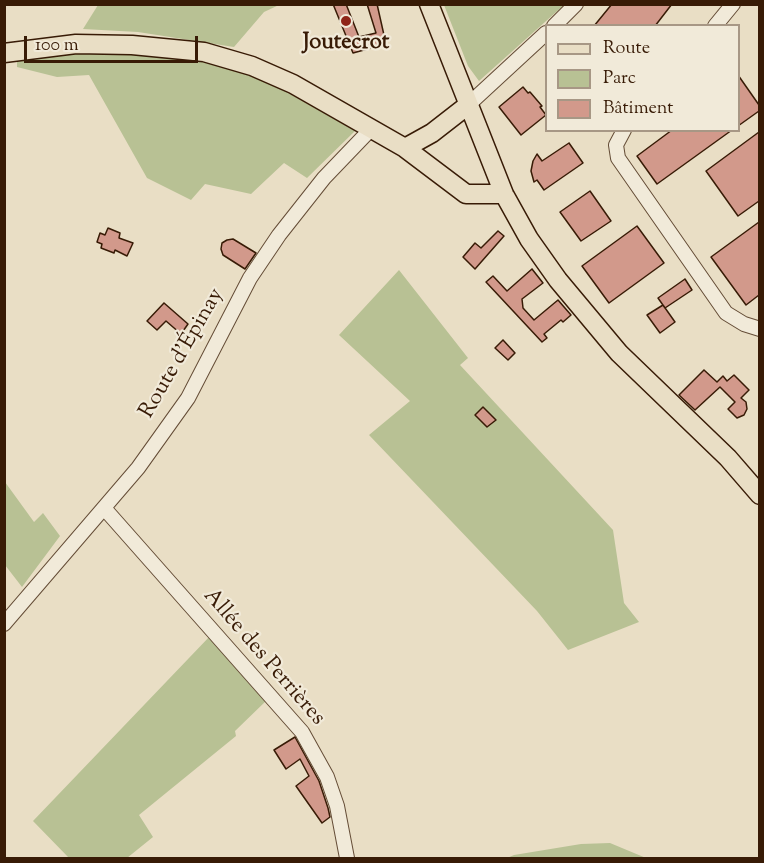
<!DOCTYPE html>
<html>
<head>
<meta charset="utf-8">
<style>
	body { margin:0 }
	#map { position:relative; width:764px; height:863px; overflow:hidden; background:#e9dec5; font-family:"Sorts Mill Goudy",serif }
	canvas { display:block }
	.frame { position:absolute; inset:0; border:6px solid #381b06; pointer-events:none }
	.legend { position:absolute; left:545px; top:24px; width:195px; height:108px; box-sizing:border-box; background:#f1ead9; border:2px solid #a79785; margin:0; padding:8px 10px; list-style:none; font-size:18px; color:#381b06 }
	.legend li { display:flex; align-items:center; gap:12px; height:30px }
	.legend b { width:30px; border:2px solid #a79785 }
	.scale { position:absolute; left:24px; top:36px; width:174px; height:27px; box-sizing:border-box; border:3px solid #381b06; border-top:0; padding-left:8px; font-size:18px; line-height:21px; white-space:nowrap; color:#381b06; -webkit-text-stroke:4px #f1ead9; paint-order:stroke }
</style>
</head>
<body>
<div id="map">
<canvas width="764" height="863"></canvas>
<div class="frame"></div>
<ul class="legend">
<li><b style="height:8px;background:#e9dec5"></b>Route</li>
<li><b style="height:16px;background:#b8c194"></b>Parc</li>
<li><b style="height:16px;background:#d2998b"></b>Bâtiment</li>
</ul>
<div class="scale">100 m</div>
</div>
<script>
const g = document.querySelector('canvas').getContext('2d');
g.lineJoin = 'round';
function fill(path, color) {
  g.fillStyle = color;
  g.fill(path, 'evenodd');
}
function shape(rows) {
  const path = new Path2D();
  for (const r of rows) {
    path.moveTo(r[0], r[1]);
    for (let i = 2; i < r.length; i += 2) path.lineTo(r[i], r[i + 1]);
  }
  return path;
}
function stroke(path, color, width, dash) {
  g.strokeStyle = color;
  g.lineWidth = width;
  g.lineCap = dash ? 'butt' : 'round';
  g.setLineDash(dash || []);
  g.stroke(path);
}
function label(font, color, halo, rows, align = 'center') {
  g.font = font + ' "Sorts Mill Goudy",serif';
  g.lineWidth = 4.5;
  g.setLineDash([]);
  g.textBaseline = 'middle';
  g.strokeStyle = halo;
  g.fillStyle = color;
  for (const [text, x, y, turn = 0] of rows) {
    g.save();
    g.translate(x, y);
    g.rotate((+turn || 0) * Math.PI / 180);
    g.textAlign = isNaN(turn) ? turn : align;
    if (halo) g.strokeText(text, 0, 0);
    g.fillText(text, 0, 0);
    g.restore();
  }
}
const green = shape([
	[98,5,98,4,279,5,264,12,234,47,138,32,83,29],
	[444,5,564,5,479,81,468,66],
	[79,52,159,53,202,58,248,70,355,131,307,178,284,163,251,194,205,184,191,200,147,178,89,75,57,77,17,67,17,59],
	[399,270,468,358,460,365,613,530,624,603,639,622,568,650,537,611,369,435,410,401,339,335],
	[5,482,34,522,43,513,60,536,22,587,5,565],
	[211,635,267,700,235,731,236,736,139,815,153,837,127,858,69,858,33,821],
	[610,843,646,858,507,858,514,855,581,844]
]);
const building = shape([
	[333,4,346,4,359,37,376,33,367,4,377,4,386,44,353,53,333,4],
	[612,4,672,4,655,26,594,26,612,4],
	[738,75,759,105,759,111,738,126,738,75],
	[523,87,528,93,530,92,542,106,540,107,546,115,521,135,499,107,523,87],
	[672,130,732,130,657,184,637,156,672,130],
	[759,132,759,201,738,216,706,171,759,132],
	[569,143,583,163,544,190,537,180,534,182,531,171,533,161,537,154,542,161,569,143],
	[590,191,611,221,581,241,560,212,590,191],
	[759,222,759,295,746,305,711,257,759,222],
	[637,226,664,263,609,303,582,266,637,226],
	[108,228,120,233,119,238,133,243,127,256,115,250,114,253,101,248,102,244,97,242,100,233,105,235,108,228],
	[498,231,504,236,475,269,463,257,475,243,481,248,498,231],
	[233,239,256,253,245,269,223,255,221,249,222,243,227,240,233,239],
	[532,269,543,283,522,299,523,308,534,320,558,300,571,315,563,322,561,320,544,334,547,338,542,342,486,282,493,276,507,291,532,269],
	[685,279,692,290,665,308,658,298,685,279],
	[164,303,188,324,181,334,166,321,157,330,147,321,164,303],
	[663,305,675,322,660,333,647,315,663,305],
	[503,340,515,353,508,360,495,348,503,340],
	[704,370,717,382,723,376,727,381,734,375,749,390,741,398,746,402,747,409,744,415,737,418,728,409,735,402,720,387,695,410,679,395,704,370],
	[483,407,496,420,487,427,475,415,483,407],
	[295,737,319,781,328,808,330,817,322,823,296,786,309,776,300,759,286,769,274,750,295,737]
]);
const minor = shape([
	[554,26,576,4],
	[715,26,733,4],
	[468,105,546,33],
	[624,130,616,145,618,158,726,313,744,324,760,329],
	[104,508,302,732,327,777,337,806,347,858],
	[4,624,138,468,188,398,250,278,279,235,324,178,371,129]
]);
const major = shape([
	[429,4,504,194,529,239,558,280,619,353,728,458,760,495],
	[4,53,76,44,132,45,204,52,252,66,293,84,405,148,466,194,504,194],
	[405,148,432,133,468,105]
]);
const markers = [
	[346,21,6,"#8f2418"]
];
const poiNames = [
	["Joutecrot",346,44]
];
const streetNames = [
	["Route d'Épinay",183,354,-60],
	["Allée des Perrières",263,658,49]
];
fill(green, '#b8c194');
fill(building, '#d2998b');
stroke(building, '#381b06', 1.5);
stroke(minor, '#644c36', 16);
stroke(major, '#381b06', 21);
stroke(minor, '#f1ead9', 14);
stroke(major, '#e9dec5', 18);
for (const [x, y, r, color] of markers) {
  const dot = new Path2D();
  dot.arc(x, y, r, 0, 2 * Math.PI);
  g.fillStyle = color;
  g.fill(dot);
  stroke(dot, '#f1ead9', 2);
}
label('bold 22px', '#381b06', '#f1ead9', poiNames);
label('22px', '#381b06', '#f1ead9', streetNames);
</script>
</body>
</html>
